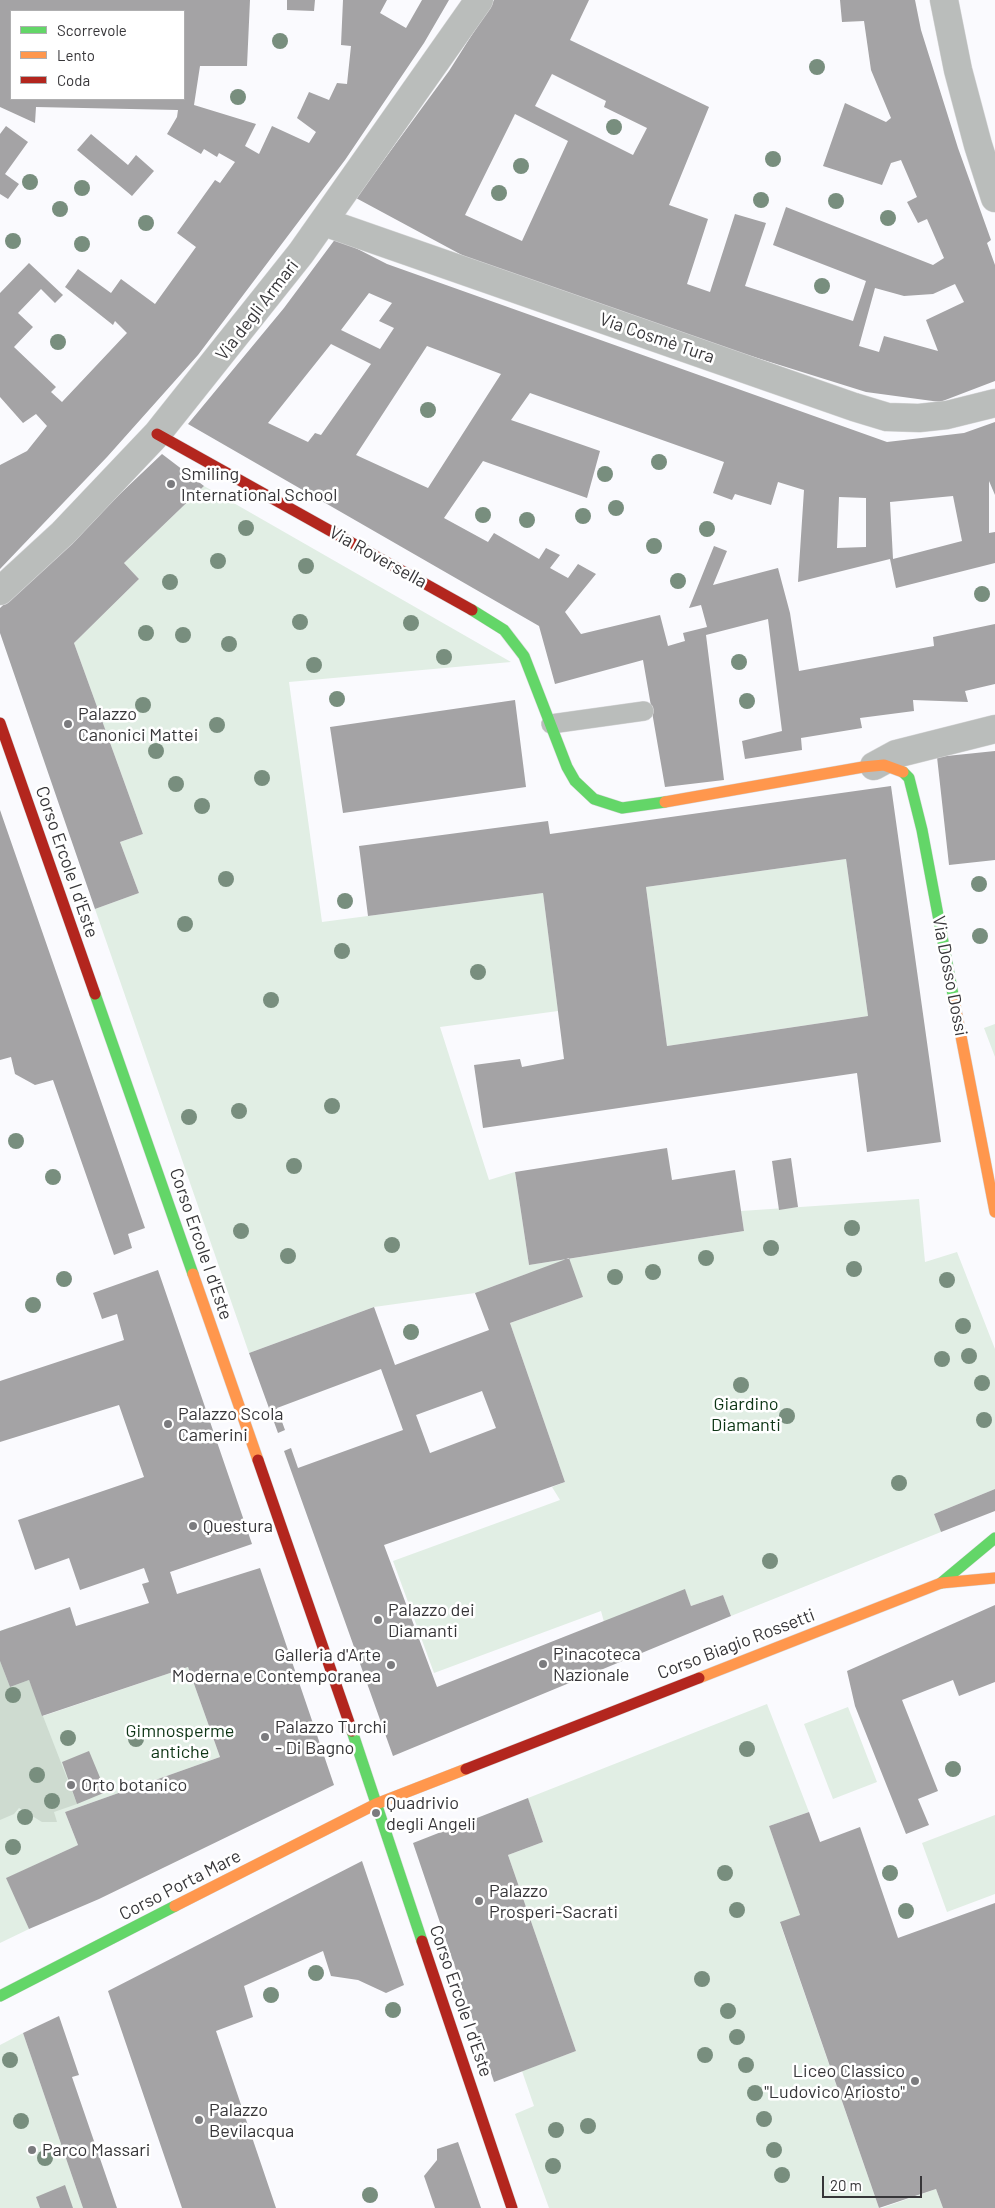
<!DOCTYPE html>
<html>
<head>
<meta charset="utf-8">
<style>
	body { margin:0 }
	#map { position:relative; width:995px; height:2208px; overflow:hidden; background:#fafafe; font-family:Barlow,sans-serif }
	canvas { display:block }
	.legend { position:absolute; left:10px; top:10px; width:175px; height:90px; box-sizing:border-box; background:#fff; border:1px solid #afafb0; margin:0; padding:6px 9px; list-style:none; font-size:15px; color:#373639 }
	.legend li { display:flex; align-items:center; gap:10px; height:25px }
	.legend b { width:25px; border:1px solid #afafb0 }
	.scale { position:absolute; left:822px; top:2176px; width:100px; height:22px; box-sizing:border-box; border:2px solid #373639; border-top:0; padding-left:6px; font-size:15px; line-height:18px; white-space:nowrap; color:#373639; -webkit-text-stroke:4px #fff; paint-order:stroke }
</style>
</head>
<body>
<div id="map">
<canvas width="995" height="2208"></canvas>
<ul class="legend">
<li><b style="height:6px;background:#63d668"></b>Scorrevole</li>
<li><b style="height:6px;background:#ff974d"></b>Lento</li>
<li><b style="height:6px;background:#b3261e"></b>Coda</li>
</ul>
<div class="scale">20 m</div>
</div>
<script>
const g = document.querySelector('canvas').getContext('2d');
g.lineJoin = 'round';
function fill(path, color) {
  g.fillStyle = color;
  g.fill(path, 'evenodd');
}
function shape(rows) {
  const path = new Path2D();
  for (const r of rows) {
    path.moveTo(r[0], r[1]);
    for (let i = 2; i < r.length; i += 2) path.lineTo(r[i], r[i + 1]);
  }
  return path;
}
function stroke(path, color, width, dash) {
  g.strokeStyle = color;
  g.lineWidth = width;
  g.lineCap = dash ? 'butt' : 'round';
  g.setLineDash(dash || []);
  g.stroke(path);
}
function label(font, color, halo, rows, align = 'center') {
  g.font = font + ' Barlow,sans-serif';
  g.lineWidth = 5;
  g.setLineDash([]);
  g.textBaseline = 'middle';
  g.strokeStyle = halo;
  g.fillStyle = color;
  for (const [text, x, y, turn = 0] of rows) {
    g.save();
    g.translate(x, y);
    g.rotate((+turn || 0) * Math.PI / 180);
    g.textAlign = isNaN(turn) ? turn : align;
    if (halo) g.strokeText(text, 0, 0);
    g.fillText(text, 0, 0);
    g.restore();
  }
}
const green = shape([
	[204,486,511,662,289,682,322,922,543,893,558,1011,440,1027,489,1180,515,1172,529,1265,744,1231,741,1211,919,1199,925,1262,957,1252,995,1349,995,1489,934,1514,941,1532,731,1616,723,1595,691,1606,685,1590,604,1622,601,1611,434,1673,393,1561,560,1500,552,1487,565,1482,510,1323,583,1297,529,1273,475,1293,374,1307,249,1353,95,909,139,893,120,842,143,834,74,643,139,579,124,563],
	[846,859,868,1016,667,1046,646,887],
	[995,1024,995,1057,984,1028],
	[10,1627,43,1716,188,1667,220,1757,65,1812,78,1845,7,1878,29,1929,0,1943,0,1631],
	[767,1704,809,1812,769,1826,800,1915,780,1923,879,2208,549,2208,515,2114,534,2106,522,2071,576,2051,508,1855,543,1842,528,1798],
	[848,1707,877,1782,833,1799,804,1724],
	[995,1815,995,1894,947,1912,922,1843],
	[23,2033,83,2208,0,2208,0,2045],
	[936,2189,943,2208,882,2208]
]);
const forest = shape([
	[0,1661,10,1687,29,1680,77,1804,54,1812,57,1822,42,1822,19,1808,14,1814,0,1820]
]);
const building = shape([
	[0,0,250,0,247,66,200,66,194,105,256,124,245,146,259,154,272,126,309,143,316,132,297,118,309,92,329,100,337,83,347,84,351,46,341,45,343,0,387,0,380,13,406,28,422,0,449,0,424,43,345,160,198,355,107,457,0,569,0,465,27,451,47,426,36,414,23,423,0,397,0,293,29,263,63,295,55,303,41,289,18,313,33,327,14,347,56,387,51,392,62,402,127,333,115,321,113,325,65,287,78,269,111,293,121,279,155,304,196,247,177,233,215,180,220,183,235,162,219,153,217,157,204,149,201,154,167,134,177,117,178,110,36,107,35,123,0,107],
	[11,11,184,11,184,99,11,99],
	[287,0,315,0,314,11,287,10],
	[494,0,589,0,570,40,709,107,669,205,708,219,687,284,710,292,735,214,766,223,745,286,853,321,866,281,773,245,786,207,933,265,944,258,927,219,918,223,907,202,917,197,901,160,891,163,882,185,823,166,845,103,886,122,891,118,871,70,864,21,842,22,840,0,915,0,921,30,958,148,991,240,987,243,995,265,995,381,940,402,866,392,738,352,486,268,356,198,449,71],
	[552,74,606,101,604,107,647,128,633,155,535,106],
	[515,114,568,141,522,241,465,215],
	[955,284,964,302,926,320,938,351,884,336,879,352,859,346,875,288,904,296,933,294],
	[6,126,28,142,5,174,19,184,8,199,0,194,0,134],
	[91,134,128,165,136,155,154,171,132,196,77,150],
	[336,238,387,264,887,442,964,433,995,422,995,495,989,481,989,533,995,532,995,563,896,588,890,559,798,582,804,490,778,482,771,505,735,494,732,500,713,493,724,462,530,393,511,420,600,451,587,498,483,461,444,518,488,542,494,533,539,559,546,548,560,555,550,568,568,578,578,564,596,574,565,612,581,634,660,615,668,646,685,641,683,633,707,627,701,605,689,608,714,546,727,551,713,585,778,568,790,613,799,671,934,646,933,637,995,624,995,684,965,691,968,702,913,700,914,711,860,718,862,728,801,738,802,750,745,759,742,741,782,731,768,619,706,635,724,780,665,787,643,660,555,684,539,626,188,424,284,308],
	[369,293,392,303,379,321,394,328,380,349,341,330],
	[331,344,371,364,321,435,315,433,308,442,268,423],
	[427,346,501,374,428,488,356,455],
	[953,496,962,541,893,559,890,502],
	[839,497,866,498,866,547,837,548],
	[162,454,204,486,124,563,139,579,74,643,143,834,120,842,139,893,95,909,0,633,0,608],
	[515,700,526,787,343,813,330,727],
	[995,751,995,860,949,865,937,757],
	[891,786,941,1142,867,1152,857,1073,483,1128,474,1065,520,1059,522,1067,564,1059,543,893,368,916,359,846,548,821,550,834],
	[846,859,868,1016,667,1046,646,887],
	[0,810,145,1228,128,1234,132,1248,114,1255,53,1080,35,1085,15,1074,11,1057,0,1060],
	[667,1148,672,1180,735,1170,744,1231,529,1265,515,1172],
	[791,1158,798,1207,779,1210,772,1161],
	[569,1258,583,1297,510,1323,565,1482,384,1545,437,1687,685,1589,691,1606,723,1595,731,1616,393,1756,284,1451,291,1448,298,1468,403,1430,381,1369,277,1408,285,1430,278,1433,249,1353,374,1307,395,1365,489,1330,475,1293],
	[482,1391,496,1428,430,1453,416,1415],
	[158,1270,252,1544,170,1572,177,1594,260,1568,334,1785,99,1899,29,1929,6,1878,78,1845,65,1812,220,1757,188,1667,42,1716,29,1680,10,1687,0,1661,0,1631,70,1607,76,1626,149,1603,142,1584,149,1582,144,1568,80,1590,69,1558,35,1570,18,1520,144,1477,119,1405,0,1442,0,1381,124,1340,117,1314,102,1319,93,1293],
	[995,1489,995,1511,941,1532,934,1514],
	[995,1605,995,1682,959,1696,953,1680,902,1700,938,1791,918,1799,929,1825,906,1834,855,1706,847,1671],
	[89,1751,106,1792,77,1804,62,1762],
	[528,1798,543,1842,508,1855,576,2051,494,2082,413,1843],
	[809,1812,820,1842,860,1827,898,1938,995,1903,995,2208,943,2208,936,2189,879,2208,780,1922,800,1915,769,1826],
	[362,1861,404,1985,386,1993,358,1980,331,1976,323,1951,244,1986,253,2017,216,2031,276,2208,182,2208,108,1991],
	[59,2016,79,2075,72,2077,117,2208,83,2208,23,2033],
	[458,2142,481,2208,435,2208,424,2176,437,2160,437,2149],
	[65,2185,73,2208,40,2208,36,2197]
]);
const lane = shape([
	[551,724,644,711]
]);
const street = shape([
	[944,0,958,70,978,145,995,198],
	[324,222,854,407,887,417,919,418,947,415,995,403],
	[0,591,63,533,157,434,301,253,479,0],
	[874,766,896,754,995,729]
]);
const fast = shape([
	[472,610,504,630,524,656,567,767,575,781,594,799,622,808,665,802],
	[903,772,909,778,922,830,954,1000],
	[95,994,193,1274],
	[941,1583,995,1538],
	[352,1731,422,1941],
	[0,1996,175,1906]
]);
const slow = shape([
	[665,802,863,767,884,765,903,772],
	[954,1000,995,1212],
	[193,1274,258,1460],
	[699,1678,941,1583,995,1578],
	[175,1906,376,1804,466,1769]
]);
const jam = shape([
	[157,434,472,610],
	[0,723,95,994],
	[258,1460,352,1731],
	[466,1769,699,1678],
	[422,1941,512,2208]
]);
const trees = [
	[280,41],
	[817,67],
	[238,97],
	[614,127],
	[773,159],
	[521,166],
	[30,182],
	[82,188],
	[499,193],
	[761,200],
	[836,201],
	[60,209],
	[888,218],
	[146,223],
	[13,241],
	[82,244],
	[822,286],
	[58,342],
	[428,410],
	[659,462],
	[605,474],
	[616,508],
	[483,515],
	[583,516],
	[527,520],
	[246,528],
	[707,529],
	[654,546],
	[218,561],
	[306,566],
	[678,581],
	[170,582],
	[982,594],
	[300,622],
	[411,623],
	[146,633],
	[183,635],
	[229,644],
	[444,657],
	[739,662],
	[314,665],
	[337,699],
	[747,701],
	[143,705],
	[217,725],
	[156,751],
	[262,778],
	[176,784],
	[202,806],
	[226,879],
	[979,884],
	[345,901],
	[185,924],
	[980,936],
	[342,951],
	[478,972],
	[271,1000],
	[332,1106],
	[239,1111],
	[189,1117],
	[16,1141],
	[294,1166],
	[53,1177],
	[852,1228],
	[241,1231],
	[392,1245],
	[771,1248],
	[288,1256],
	[706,1258],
	[854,1269],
	[653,1272],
	[615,1277],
	[64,1279],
	[947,1280],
	[33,1305],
	[963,1326],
	[411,1332],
	[969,1356],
	[942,1359],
	[982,1383],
	[741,1385],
	[787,1416],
	[984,1420],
	[899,1483],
	[770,1561],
	[13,1695],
	[68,1738],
	[136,1739],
	[747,1749],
	[953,1769],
	[37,1775],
	[52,1801],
	[25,1817],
	[13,1847],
	[725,1873],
	[890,1873],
	[737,1910],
	[906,1911],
	[316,1973],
	[702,1979],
	[271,1995],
	[393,2010],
	[728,2011],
	[737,2037],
	[705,2055],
	[10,2060],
	[746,2065],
	[755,2093],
	[764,2119],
	[21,2121],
	[588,2126],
	[556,2130],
	[774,2150],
	[45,2158],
	[553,2166],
	[782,2175],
	[370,2195]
];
const markers = [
	[171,484,5,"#7b7b7e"],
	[68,724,5,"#7b7b7e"],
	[168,1424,5,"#7b7b7e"],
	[193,1526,5,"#7b7b7e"],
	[378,1620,5,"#7b7b7e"],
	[543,1664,5,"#7b7b7e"],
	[391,1665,5,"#7b7b7e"],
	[265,1737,5,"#7b7b7e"],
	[71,1785,5,"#7b7b7e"],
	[376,1813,5,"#7b7b7e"],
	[479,1901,5,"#7b7b7e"],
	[915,2081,5,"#7b7b7e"],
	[199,2120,5,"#7b7b7e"],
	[32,2150,5,"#7b7b7e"]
];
const streetNames = [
	["Via degli Armari",257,310,-52],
	["Via Cosmè Tura",657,338,19],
	["Via Roversella",378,557,29],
	["Corso Ercole I d'Este",67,862,71],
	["Via Dosso Dossi",950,976,79],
	["Corso Ercole I d'Este",201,1244,71],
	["Corso Biagio Rossetti",736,1644,-21],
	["Corso Porta Mare",180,1885,-27],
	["Corso Ercole I d'Este",461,2001,71]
];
const poiNames = [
	["Smiling",181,474],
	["International School",181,495],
	["Palazzo",78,714],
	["Canonici Mattei",78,735],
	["Palazzo Scola",178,1414],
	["Camerini",178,1435],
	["Questura",203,1526],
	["Palazzo dei",388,1610],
	["Diamanti",388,1631],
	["Pinacoteca",553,1654],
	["Nazionale",553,1675],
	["Galleria d'Arte",381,1655,"right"],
	["Moderna e Contemporanea",381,1676,"right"],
	["Palazzo Turchi",275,1727],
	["- Di Bagno",275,1748],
	["Orto botanico",81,1785],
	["Quadrivio",386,1803],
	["degli Angeli",386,1824],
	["Palazzo",489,1891],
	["Prosperi-Sacrati",489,1912],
	["Liceo Classico",905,2071,"right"],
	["\"Ludovico Ariosto\"",905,2092,"right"],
	["Palazzo",209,2110],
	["Bevilacqua",209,2131],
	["Parco Massari",42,2150]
];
const parkNames = [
	["Giardino",746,1404],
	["Diamanti",746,1425],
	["Gimnosperme",180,1731],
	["antiche",180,1752]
];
fill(green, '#e1eee4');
fill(forest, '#cedbd0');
fill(building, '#a4a3a5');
stroke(lane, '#d8d8da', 20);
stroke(street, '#d8d8da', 29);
stroke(fast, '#d8d8da', 12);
stroke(slow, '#d8d8da', 12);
stroke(jam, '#d8d8da', 12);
stroke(lane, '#babdbb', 19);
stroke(street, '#babdbb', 28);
stroke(fast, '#63d668', 11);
stroke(slow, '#ff974d', 11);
stroke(jam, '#b3261e', 11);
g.fillStyle = '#788e7e';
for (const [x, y] of trees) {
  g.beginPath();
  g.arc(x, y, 8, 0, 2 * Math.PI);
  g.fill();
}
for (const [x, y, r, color] of markers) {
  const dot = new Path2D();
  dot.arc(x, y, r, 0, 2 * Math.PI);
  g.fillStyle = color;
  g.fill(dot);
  stroke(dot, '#fff', 2);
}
label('18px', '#373639', '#fff', streetNames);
label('18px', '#373639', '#fff', poiNames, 'left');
label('18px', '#0d3515', '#fff', parkNames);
</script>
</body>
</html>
